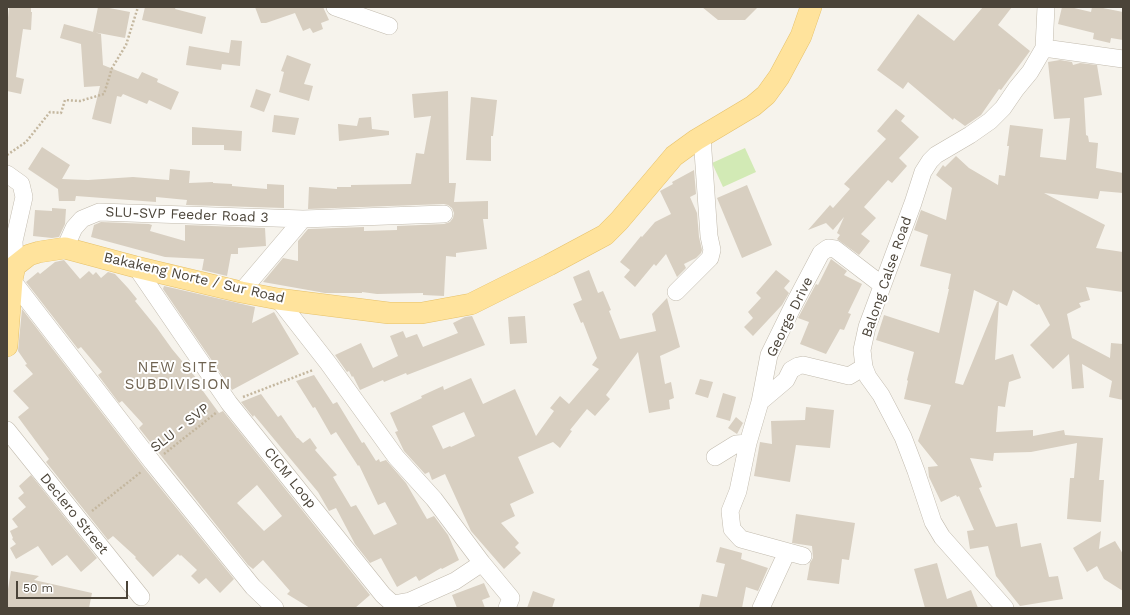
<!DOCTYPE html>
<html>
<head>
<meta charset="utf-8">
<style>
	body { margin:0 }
	#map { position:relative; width:1130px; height:615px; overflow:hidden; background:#f6f3ec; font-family:"Work Sans",sans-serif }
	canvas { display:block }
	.frame { position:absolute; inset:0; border:8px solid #4b4439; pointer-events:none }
	.scale { position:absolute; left:16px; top:581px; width:112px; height:18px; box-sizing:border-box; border:2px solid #4b4439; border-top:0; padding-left:5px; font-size:12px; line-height:14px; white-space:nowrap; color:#4b4439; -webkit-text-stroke:3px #fff; paint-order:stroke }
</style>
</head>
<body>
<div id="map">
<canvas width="1130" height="615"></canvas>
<div class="frame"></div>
<div class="scale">50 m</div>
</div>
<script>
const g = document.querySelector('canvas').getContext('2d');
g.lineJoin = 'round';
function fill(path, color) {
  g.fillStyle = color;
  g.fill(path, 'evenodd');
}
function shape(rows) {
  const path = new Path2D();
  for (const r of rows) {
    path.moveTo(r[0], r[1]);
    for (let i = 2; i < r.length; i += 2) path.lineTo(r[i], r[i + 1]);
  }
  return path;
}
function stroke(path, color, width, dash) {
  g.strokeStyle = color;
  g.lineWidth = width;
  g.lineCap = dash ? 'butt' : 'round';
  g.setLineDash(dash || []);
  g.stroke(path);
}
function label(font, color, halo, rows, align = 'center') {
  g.font = font + ' "Work Sans",sans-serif';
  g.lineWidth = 4;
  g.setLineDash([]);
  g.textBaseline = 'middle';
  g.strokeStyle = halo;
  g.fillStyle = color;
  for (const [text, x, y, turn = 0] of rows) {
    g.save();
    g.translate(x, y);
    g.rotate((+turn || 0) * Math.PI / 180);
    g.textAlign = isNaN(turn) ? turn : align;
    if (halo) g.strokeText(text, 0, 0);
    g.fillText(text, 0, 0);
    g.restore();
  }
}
const green = shape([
	[745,148,756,172,723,187,712,163]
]);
const building = shape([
	[9,7,31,7,31,12,32,12,31,30,23,29,16,77,24,79,21,94,7,91,7,28],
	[98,7,104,7,130,12,125,38,93,32],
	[145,7,176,7,175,9,206,17,202,34,142,20],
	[255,7,323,7,329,20,321,23,323,29,313,33,310,28,303,31,295,13,266,23,261,23],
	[702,7,758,7,745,20,718,20],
	[983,7,1012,7,998,25,1030,51,1001,90,999,89,981,115,965,126,954,118,953,120,908,82,903,89,877,70,918,14,954,41],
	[1062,7,1070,7,1091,12,1092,7,1098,7,1123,12,1123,40,1111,38,1110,43,1093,39,1094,33,1058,24],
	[64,24,101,34,103,65,138,79,142,72,158,79,157,82,179,92,171,110,149,100,147,104,123,94,121,97,117,96,111,124,92,119,100,86,84,87,81,44,60,38],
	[231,40,242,41,240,66,222,64,221,70,186,65,189,46,229,53],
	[287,55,311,64,304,84,313,86,309,101,279,92,284,72,281,71],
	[1060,60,1072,62,1073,65,1080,63,1097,65,1102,95,1084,98,1086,135,1088,136,1089,142,1098,143,1096,168,1123,173,1123,193,1100,191,1098,199,1044,193,1105,225,1096,248,1123,252,1123,292,1086,287,1090,300,1079,303,1081,307,1067,314,1072,338,1110,358,1111,343,1123,344,1123,400,1109,397,1112,381,1082,364,1084,388,1072,389,1069,354,1053,369,1030,345,1050,325,1039,304,1037,305,1013,290,1007,306,974,290,955,383,963,385,997,302,999,302,995,360,1013,354,1021,378,1009,382,1005,407,998,406,996,432,1033,430,1033,436,1064,430,1065,435,1103,438,1099,480,1104,480,1101,522,1067,519,1070,478,1074,478,1077,443,1031,452,994,453,993,461,970,458,982,487,979,488,996,527,1017,523,1021,547,1041,543,1049,577,1058,576,1063,599,1020,606,996,576,988,546,970,549,967,531,974,530,959,496,957,497,956,495,941,502,929,477,928,467,938,466,918,441,931,405,904,399,908,381,907,380,914,352,876,340,884,315,939,333,949,289,948,289,951,274,920,266,928,235,914,230,921,210,946,220,952,188,936,175,943,165,945,167,956,156,969,168,998,185,999,175,1005,176,1009,146,1007,146,1010,125,1043,129,1040,157,1066,160,1070,118,1054,119,1048,62],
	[256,89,271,94,264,112,250,107],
	[448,91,449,183,456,183,454,202,488,201,488,219,483,219,487,249,456,253,456,257,446,256,444,296,423,295,423,293,377,294,362,292,362,293,325,293,263,282,283,258,298,261,298,241,308,229,364,227,364,231,397,230,397,226,444,224,450,222,453,218,454,213,452,208,448,205,444,204,308,209,309,187,337,189,337,187,351,187,351,185,411,184,416,153,424,154,431,116,414,118,412,94],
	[471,97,497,100,493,136,491,136,491,161,466,160],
	[896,109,905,116,901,121,919,137,899,158,907,166,892,183,888,180,864,207,876,218,861,234,870,241,859,255,837,239,840,235,837,233,844,217,833,230,826,223,808,230,830,205,833,208,850,189,844,184,886,139,877,131],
	[274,115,299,118,295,135,272,132],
	[371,117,372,129,389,131,389,135,339,141,338,124,357,126,359,118],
	[192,127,242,131,241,151,224,150,224,145,192,145],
	[42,147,70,165,62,179,88,180,133,177,169,180,170,169,190,171,189,183,213,182,213,183,232,184,232,186,267,189,267,184,284,185,284,208,186,205,187,200,156,197,156,202,76,196,75,201,59,201,58,189,28,169],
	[694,170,696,194,690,197,697,213,699,237,702,250,701,253,696,258,684,264,686,268,677,277,666,254,656,266,654,264,635,287,624,277,630,270,620,262,641,236,642,237,655,222,671,214,660,191,673,184,672,182],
	[747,185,772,245,742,258,717,198],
	[52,208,66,209,65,224,59,237,52,238,33,236,35,210,52,211],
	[101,222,149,224,152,225,150,231,185,241,185,225,265,228,266,246,238,248,238,254,231,254,227,276,202,270,204,259,165,257,91,237,94,225],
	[831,259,847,271,844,275,862,284,848,313,851,314,844,330,840,329,826,354,800,344,809,322,798,318,816,284,818,285],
	[64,260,80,279,89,271,93,275,96,272,101,278,108,272,115,274,128,288,137,299,135,301,157,328,172,349,202,385,200,387,219,413,223,411,370,595,355,608,310,608,287,594,290,591,263,560,253,569,248,565,139,428,143,424,122,401,119,403,98,375,102,372,81,347,78,349,26,282,38,272,40,274,55,262],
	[257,485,282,516,264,531,237,503],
	[589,270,598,293,603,291,611,310,609,311,620,339,656,331,652,314,667,298,680,347,660,356,665,384,671,382,674,398,669,400,670,409,649,413,638,352,606,395,610,399,595,416,587,409,570,430,572,431,560,448,553,442,518,457,534,493,510,504,515,516,501,523,519,543,515,547,521,553,504,569,471,531,445,474,432,480,429,472,425,474,404,451,395,432,398,431,390,413,422,398,421,396,443,386,444,390,471,378,483,404,515,389,536,436,554,411,550,408,560,396,569,404,599,369,592,365,597,358,583,322,581,323,573,304,582,300,573,277],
	[464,412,475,436,451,447,450,446,443,449,432,426],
	[776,270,790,281,784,288,789,293,782,305,753,336,744,327,753,318,748,312,761,298,756,293],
	[164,286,255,307,252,323,274,312,299,354,232,390,163,289],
	[22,309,145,469,234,579,220,593,206,578,199,584,191,576,197,570,181,555,180,556,178,554,153,577,135,558,136,557,113,536,108,540,46,462,49,459,18,417,29,408,13,391,33,374,25,365,27,364,18,351],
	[472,316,485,345,407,375,406,373,384,382,383,380,360,390,353,376,352,377,349,371,347,372,335,355,361,343,373,368,398,356,390,336,403,331,406,338,417,334,423,347,458,333,453,323,465,317],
	[525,316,527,343,510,344,508,317],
	[314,375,333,404,337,402,362,443,364,442,376,461,379,459,380,462,386,460,406,483,427,519,434,516,448,535,459,560,442,569,441,568,419,581,416,576,397,587,381,558,370,563,355,544,336,508,329,511,318,492,254,415,253,417,241,402,261,394,278,417,281,415,297,438,298,438,303,443,310,438,317,448,315,450,337,475,333,477,351,507,356,505,374,535,397,524,385,502,378,505,359,465,358,466,336,432,331,435,315,407,313,408,296,381],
	[700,379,713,382,708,398,695,394],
	[723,393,736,397,730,421,716,417],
	[806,407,834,410,830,448,796,445,790,482,754,476,760,442,772,444,771,421,805,420],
	[736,417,743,423,737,434,728,428],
	[31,475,97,558,81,572,67,555,52,566,38,546,16,559,10,548,16,544,12,539,13,538,10,531,18,527,12,519,26,507,18,498,24,493,19,486],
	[796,514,855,523,849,560,842,559,839,584,807,580,810,563,813,558,812,546,792,543],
	[1101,531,1099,549,1115,541,1123,554,1123,591,1104,579,1097,566,1087,572,1073,548],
	[720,547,742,553,741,559,768,568,758,591,746,587,742,608,699,608,702,594,717,597,725,564,716,562],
	[937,563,947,599,971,590,978,608,925,608,914,569],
	[11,571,39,576,34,580,92,593,89,608,13,608,7,607,7,595],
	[484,583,490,597,482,600,485,608,457,608,452,595],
	[533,591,555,599,552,608,527,608]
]);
const path = shape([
	[7,155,26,142,50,112,61,113,65,100,80,101,104,94,112,68,126,45,138,7],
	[243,397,313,370],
	[164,454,217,412],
	[92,511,141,472]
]);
const minor = shape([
	[335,7,389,26],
	[1044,48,1123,59],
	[7,174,21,184,24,197,14,241,15,266],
	[65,248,74,228,82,219,99,212,303,219,444,214],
	[136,267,229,403,383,595,393,604,410,601,455,581,482,563],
	[12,280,153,463,253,587,275,608],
	[241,292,303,219],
	[676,292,710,258,712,250,709,236,702,137],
	[278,299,328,363,396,457,434,499,482,563,511,598,507,608],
	[760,402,786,380,791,370,798,366,803,365,849,376,864,367],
	[7,430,141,597],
	[715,457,736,444,748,443],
	[803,556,741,539,732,529,730,511,738,491,748,443,760,402,769,355,793,306,821,253,828,248,835,249,882,285],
	[761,608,787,552],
	[1005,608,942,537,933,522,916,471,903,437,881,395,868,377,864,367,862,350,867,327,913,203,923,172,930,161,936,155,970,135,990,121,1003,108,1016,89,1030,72,1044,48,1046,7]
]);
const major = shape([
	[7,346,12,280,15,266,29,255,39,252,65,248,136,267,241,292,278,299,389,313,422,313,471,304,549,265,605,235,619,221,674,156,696,140,753,106,766,95,779,77,801,36,811,7]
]);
const streetNames = [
	["SLU-SVP Feeder Road 3",187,215,2],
	["Balong Calse Road",887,277,-71],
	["Bakakeng Norte / Sur Road",194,278,13],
	["George Drive",790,317,-64],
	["SLU - SVP",180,428,-38],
	["CICM Loop",290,478,51],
	["Declero Street",74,514,51]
];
const neighbourhoodNames = [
	["NEW SITE",178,368],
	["SUBDIVISION",178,385]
];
fill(green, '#d2eab5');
fill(building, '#d8cfc1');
stroke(minor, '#c2bbae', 18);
stroke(major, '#e6c16a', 22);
stroke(path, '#c4b79f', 2.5, [2, 2]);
stroke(minor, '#fff', 17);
stroke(major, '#ffe39c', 21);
label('14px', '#4b4439', '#fff', streetNames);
g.letterSpacing = '1px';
label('15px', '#6e6250', '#fff', neighbourhoodNames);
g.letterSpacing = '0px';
</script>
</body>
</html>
